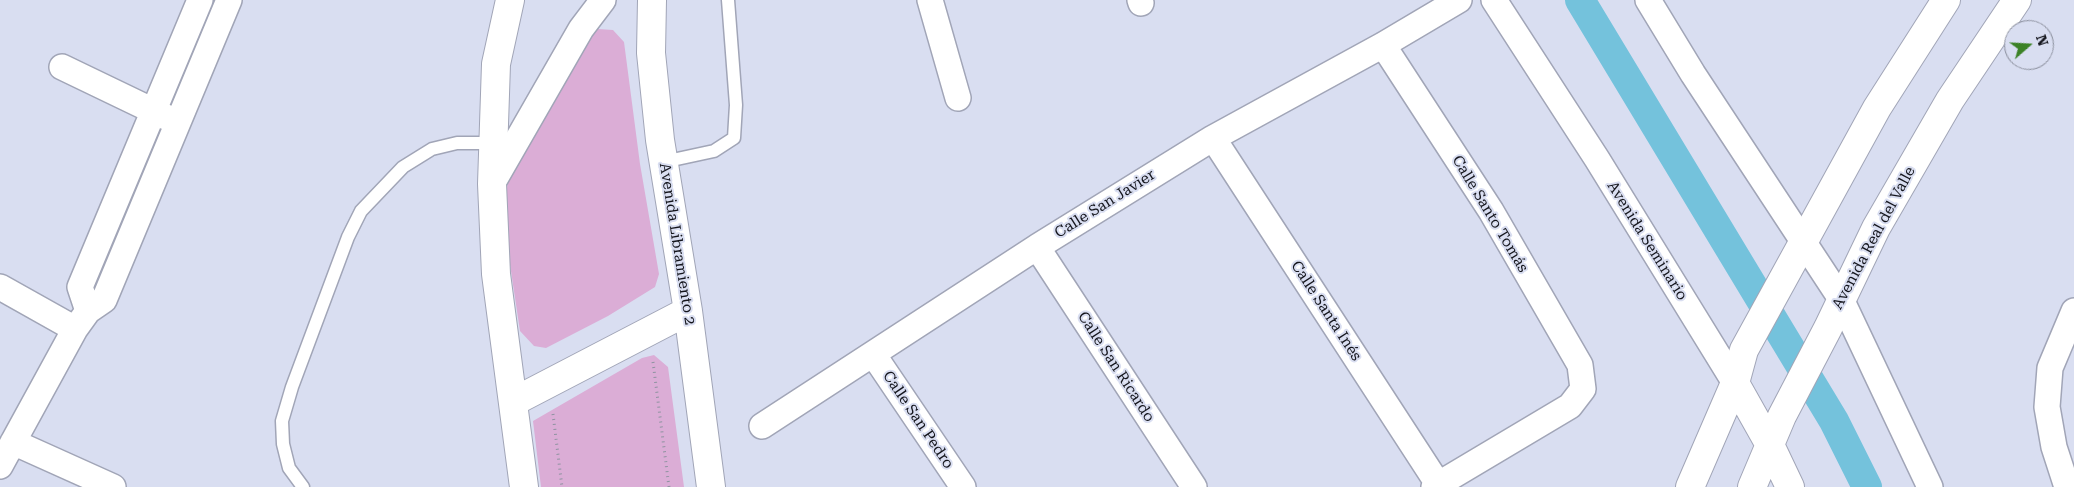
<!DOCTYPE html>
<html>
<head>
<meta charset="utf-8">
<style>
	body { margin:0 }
	#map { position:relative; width:2074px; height:487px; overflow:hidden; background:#d9def1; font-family:"Roboto Serif",serif }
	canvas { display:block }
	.north { position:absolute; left:2004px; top:20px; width:50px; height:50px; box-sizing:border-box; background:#d9def1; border:1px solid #8a8e9c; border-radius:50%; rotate:71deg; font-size:14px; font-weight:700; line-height:20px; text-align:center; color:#14151c }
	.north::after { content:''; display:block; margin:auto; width:18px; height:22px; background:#3c8226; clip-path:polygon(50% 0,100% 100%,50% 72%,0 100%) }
</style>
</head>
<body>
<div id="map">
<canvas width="2074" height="487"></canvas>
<div class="north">N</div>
</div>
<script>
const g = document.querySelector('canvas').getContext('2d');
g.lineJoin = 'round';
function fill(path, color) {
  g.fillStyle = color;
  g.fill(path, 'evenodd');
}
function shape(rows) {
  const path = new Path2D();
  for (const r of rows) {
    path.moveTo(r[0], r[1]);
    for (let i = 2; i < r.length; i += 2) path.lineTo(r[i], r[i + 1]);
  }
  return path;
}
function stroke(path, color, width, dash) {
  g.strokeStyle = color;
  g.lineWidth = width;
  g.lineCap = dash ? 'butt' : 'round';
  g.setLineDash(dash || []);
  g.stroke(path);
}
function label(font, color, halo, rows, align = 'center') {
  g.font = font + ' "Roboto Serif",serif';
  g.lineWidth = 4;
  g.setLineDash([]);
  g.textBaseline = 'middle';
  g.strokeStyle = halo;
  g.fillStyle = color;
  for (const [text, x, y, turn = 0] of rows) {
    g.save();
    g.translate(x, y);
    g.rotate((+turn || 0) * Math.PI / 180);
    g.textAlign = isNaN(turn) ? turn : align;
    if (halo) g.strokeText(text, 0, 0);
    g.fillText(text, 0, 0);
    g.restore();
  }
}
const green = shape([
	[598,29,613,30,624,42,640,164,659,274,655,287,608,316,546,348,534,346,520,331,503,218,504,197,510,176,587,36],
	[654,355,668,367,684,487,541,487,533,421,642,358]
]);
const canal = shape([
	[1580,0,1834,421,1867,487]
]);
const path = shape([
	[653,362,669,487],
	[553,414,562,487]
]);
const lane = shape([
	[663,162,714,151,734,138,736,105,728,0],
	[303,487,289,468,283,444,282,421,292,387,348,237,361,211,403,167,432,149,457,143,493,143]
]);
const street = shape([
	[930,0,958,98],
	[1140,0,1141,3],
	[1494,0,1597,159,1735,383],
	[1648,0,1693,74,1841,299,1930,487],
	[1383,45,1491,211,1580,365,1583,389,1570,406,1434,487],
	[62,67,168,118],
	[1213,138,1438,484],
	[492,184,581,29,603,0],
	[1037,247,1194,487],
	[0,287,75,329],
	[88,311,80,287,200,0],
	[873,354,963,487],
	[762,426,1037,247,1213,138,1383,45,1459,0],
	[13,442,113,487],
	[0,466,75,329,88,311,104,300,229,0],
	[2067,487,2054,447,2047,407,2050,368,2074,311]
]);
const secondary = shape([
	[1735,383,1771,447,1790,487],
	[1690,487,1735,383,1744,350,1877,108,1946,0],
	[1752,487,1782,416,1828,328,1876,228,1950,100,2017,0]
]);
const primary = shape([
	[510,0,496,64,492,184,496,274,524,487],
	[652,0,651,53,660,140,688,311,711,487],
	[513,402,688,311]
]);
const streetNames = [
	["Calle San Javier",1105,204,-32],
	["Calle Santo Tomás",1490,214,59],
	["Avenida Real del Valle",1874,238,-62],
	["Avenida Seminario",1647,241,58],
	["Avenida Libramiento 2",677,244,81],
	["Calle Santa Inés",1326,311,57],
	["Calle San Ricardo",1116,367,57],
	["Calle San Pedro",918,420,56]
];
fill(green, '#dbadd6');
stroke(canal, '#74c2dc', 30);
stroke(lane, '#a1a5b7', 15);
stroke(street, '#a1a5b7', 28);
stroke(secondary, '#a1a5b7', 30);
stroke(primary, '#a1a5b7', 30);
stroke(path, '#8f93a1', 3, [1, 4]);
stroke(lane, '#fff', 12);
stroke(street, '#fff', 25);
stroke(secondary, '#fff', 28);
stroke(primary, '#fff', 28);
label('15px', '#14151c', '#d9def1', streetNames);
</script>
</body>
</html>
